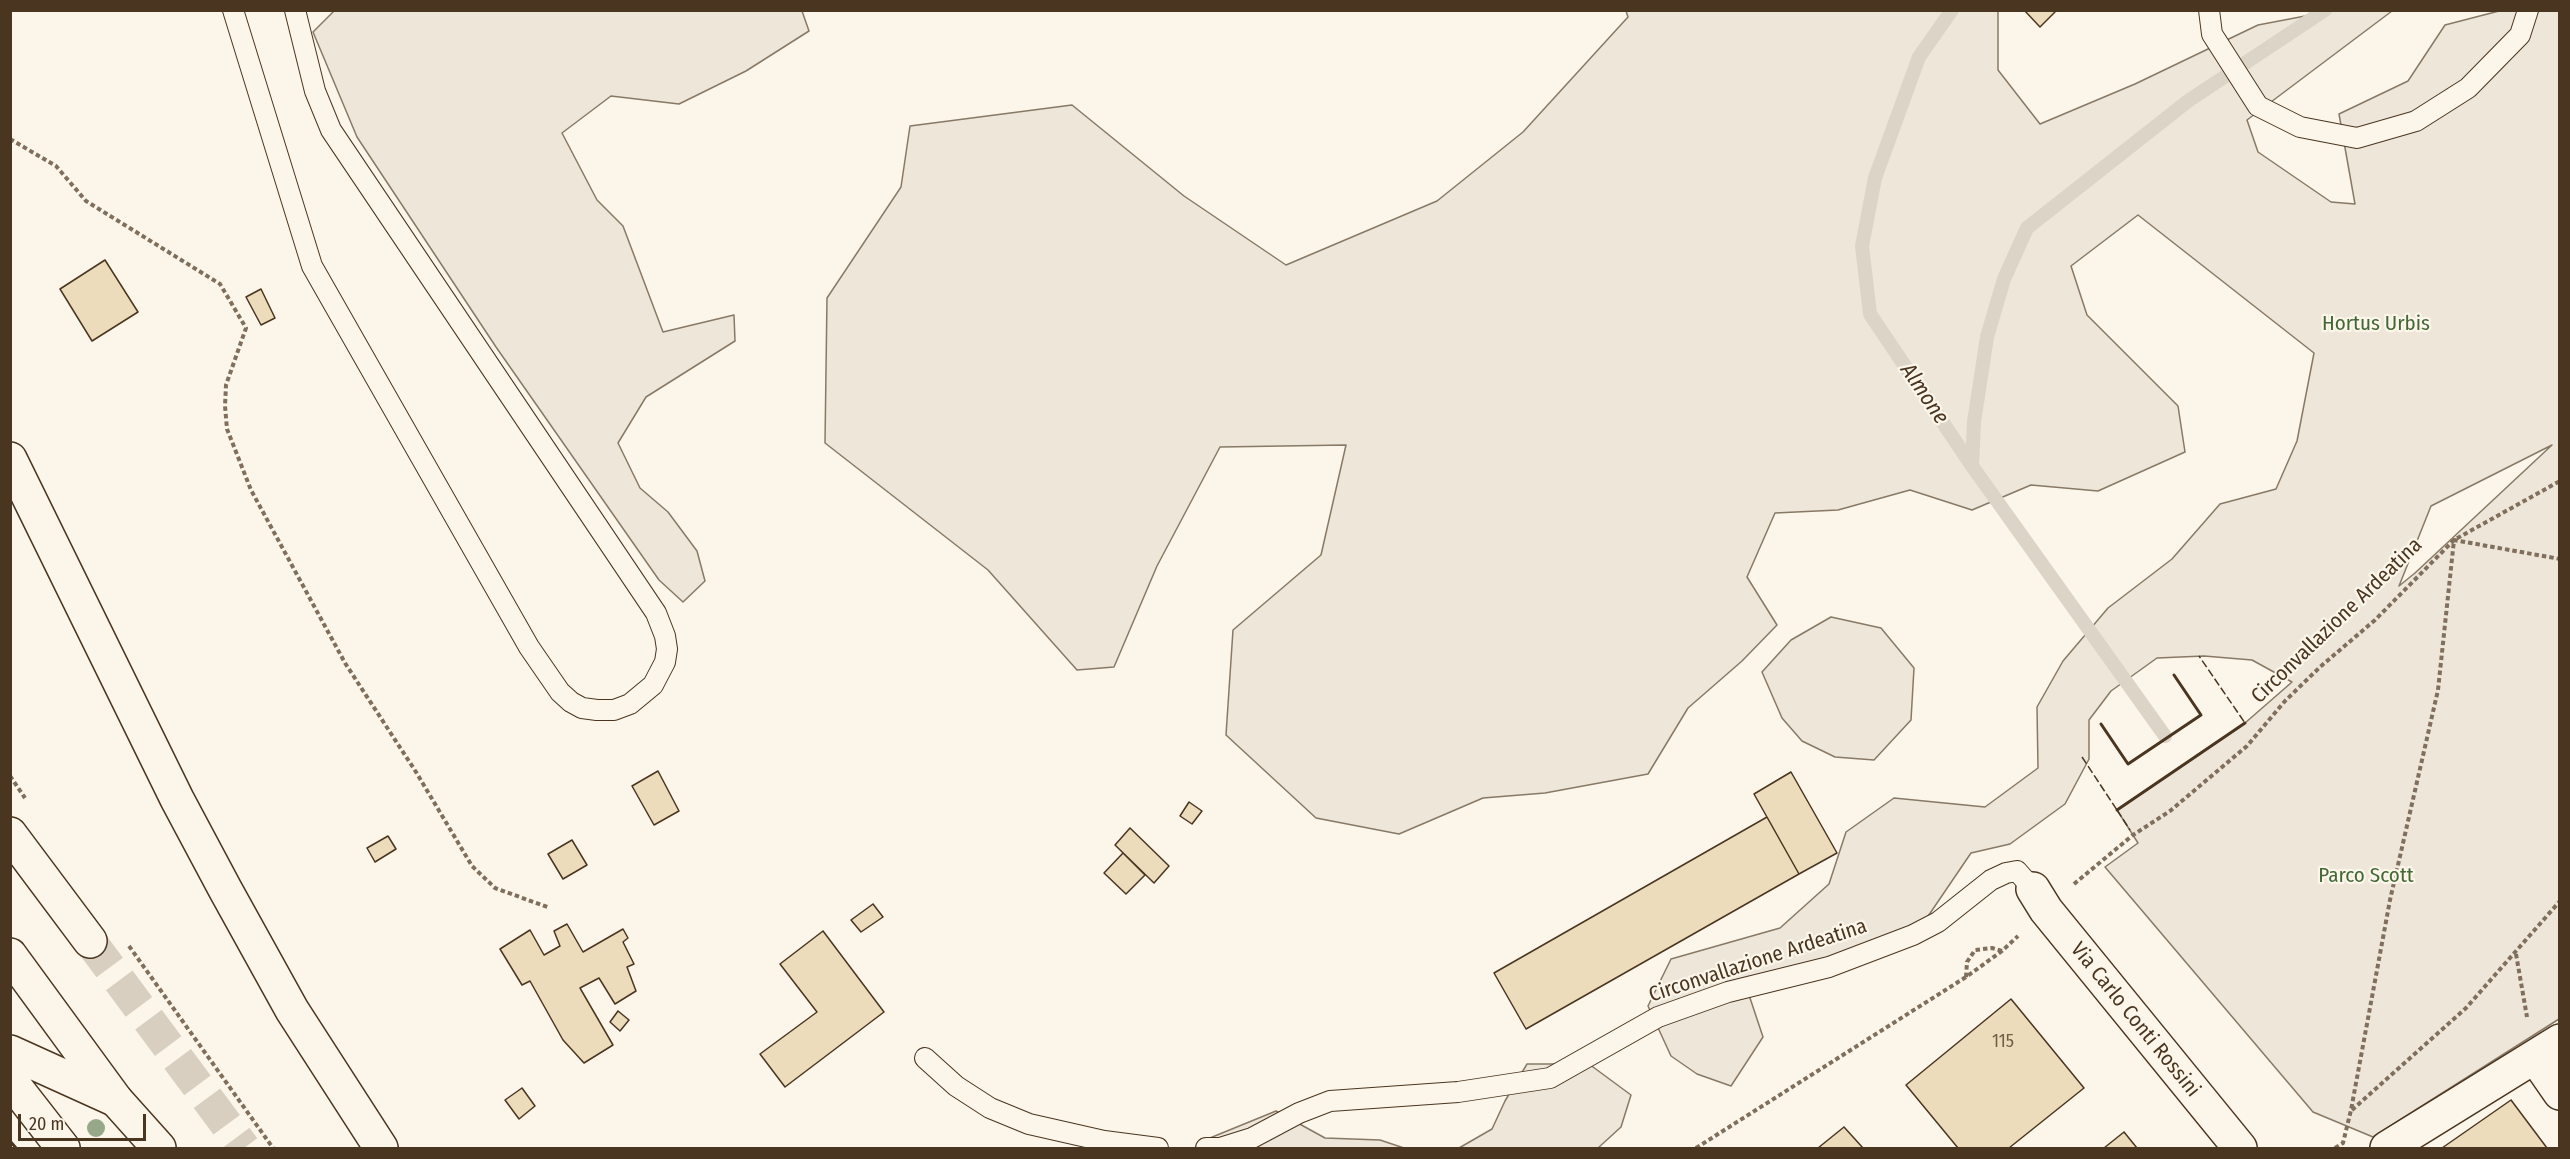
<!DOCTYPE html>
<html>
<head>
<meta charset="utf-8">
<style>
	body { margin:0 }
	#map { position:relative; width:2570px; height:1159px; overflow:hidden; background:#fbf6e9; font-family:"Fira Sans Condensed",sans-serif }
	canvas { display:block }
	.frame { position:absolute; inset:0; border:12px solid #4a3520; pointer-events:none }
	.scale { position:absolute; left:18px; top:1114px; width:128px; height:27px; box-sizing:border-box; border:3px solid #4a3520; border-top:0; padding-left:8px; font-size:18px; line-height:21px; white-space:nowrap; color:#4a3520; -webkit-text-stroke:4px #fbf6e9; paint-order:stroke }
</style>
</head>
<body>
<div id="map">
<canvas width="2570" height="1159"></canvas>
<div class="frame"></div>
<div class="scale">20 m</div>
</div>
<script>
const g = document.querySelector('canvas').getContext('2d');
g.lineJoin = 'round';
function fill(path, color) {
  g.fillStyle = color;
  g.fill(path, 'evenodd');
}
function shape(rows) {
  const path = new Path2D();
  for (const r of rows) {
    path.moveTo(r[0], r[1]);
    for (let i = 2; i < r.length; i += 2) path.lineTo(r[i], r[i + 1]);
  }
  return path;
}
function stroke(path, color, width, dash) {
  g.strokeStyle = color;
  g.lineWidth = width;
  g.lineCap = dash ? 'butt' : 'round';
  g.setLineDash(dash || []);
  g.stroke(path);
}
function label(font, color, halo, rows, align = 'center') {
  g.font = font + ' "Fira Sans Condensed",sans-serif';
  g.lineWidth = 4.5;
  g.setLineDash([]);
  g.textBaseline = 'middle';
  g.strokeStyle = halo;
  g.fillStyle = color;
  for (const [text, x, y, turn = 0] of rows) {
    g.save();
    g.translate(x, y);
    g.rotate((+turn || 0) * Math.PI / 180);
    g.textAlign = isNaN(turn) ? turn : align;
    if (halo) g.strokeText(text, 0, 0);
    g.fillText(text, 0, 0);
    g.restore();
  }
}
const green = shape([
	[335,10,802,11,809,31,746,71,679,104,611,96,562,133,597,200,623,226,663,332,734,315,735,341,646,397,618,443,640,488,668,512,697,551,705,581,683,602,659,580,496,347,357,137,313,32,335,10],
	[1626,11,1998,11,1998,70,2040,124,2135,84,2258,25,2321,13,2324,11,2392,11,2247,120,2258,152,2331,202,2355,204,2339,114,2408,81,2445,25,2499,11,2559,11,2559,1019,2373,1137,2313,1112,2105,867,2138,843,2117,810,2245,723,2292,682,2252,660,2204,656,2157,658,2111,691,2089,720,2089,759,2065,804,2010,844,1971,853,1918,931,1749,995,1763,1037,1731,1086,1697,1074,1671,1056,1648,1006,1671,959,1780,928,1829,884,1846,832,1894,798,1985,807,2038,768,2037,707,2063,661,2108,608,2172,559,2220,504,2276,489,2297,441,2314,353,2138,215,2071,266,2087,315,2178,406,2185,452,2098,491,2031,485,1972,510,1910,490,1838,510,1775,513,1747,577,1777,625,1742,661,1688,708,1648,774,1545,793,1483,798,1399,834,1316,818,1226,735,1233,630,1321,555,1346,445,1220,447,1157,566,1114,667,1077,670,988,570,825,443,827,298,901,187,910,126,1072,105,1184,196,1286,265,1437,201,1523,132,1628,17,1626,11],
	[2552,445,2415,573,2399,586,2431,506,2552,445],
	[1831,617,1881,628,1914,668,1911,720,1874,760,1835,757,1802,741,1782,718,1762,672,1791,640,1831,617],
	[1527,1064,1589,1064,1631,1095,1621,1127,1598,1148,1459,1148,1492,1129,1505,1101,1527,1064],
	[1276,1111,1325,1138,1380,1140,1404,1148,1203,1148,1205,1140,1276,1111]
]);
const stream = shape([
	[1952,10,1919,57,1875,178,1862,246,1870,314,1972,466,2165,736],
	[1972,466,1974,422,1987,337,2004,279,2027,228,2188,101,2325,10]
]);
const building = shape([
	[2024,10,2057,10,2040,27,2024,10],
	[105,260,138,312,92,341,60,289,105,260],
	[261,289,275,318,261,325,246,297,261,289],
	[658,771,679,811,654,825,632,786,658,771],
	[1791,772,1837,853,1799,874,1754,794,1791,772],
	[1189,802,1202,811,1192,824,1180,816,1189,802],
	[1767,817,1799,874,1526,1029,1494,973,1767,817],
	[1130,828,1169,866,1154,883,1115,845,1130,828],
	[388,836,396,849,375,862,367,848,388,836],
	[572,840,587,865,563,879,548,854,572,840],
	[1123,853,1145,875,1126,894,1104,873,1123,853],
	[873,904,883,917,861,932,851,920,873,904],
	[567,924,583,952,623,929,628,938,623,942,634,964,627,967,636,991,615,1004,599,978,580,988,613,1045,584,1063,563,1040,530,981,522,985,500,949,530,930,544,955,560,946,554,931,567,924],
	[823,931,884,1012,785,1087,760,1054,817,1012,780,964,823,931],
	[2011,999,2084,1088,2009,1148,1958,1148,1906,1085,2011,999],
	[618,1011,629,1020,620,1031,610,1022,618,1011],
	[522,1088,535,1106,519,1119,505,1100,522,1088],
	[2511,1100,2547,1148,2442,1148,2511,1100],
	[1844,1127,1863,1148,1818,1148,1844,1127],
	[2124,1132,2137,1148,2104,1148,2124,1132]
]);
const secondaryTunnel = shape([
	[90,941,244,1148]
]);
const path = shape([
	[10,139,56,166,86,201,220,284,246,328,226,385,225,406,227,429,251,490,345,663,416,772,472,866,495,888,550,908],
	[10,776,25,798],
	[2074,884,2133,835,2170,811,2247,746,2285,701,2320,667,2375,620,2454,540,2560,481],
	[129,946,273,1148],
	[2516,954,2527,1017],
	[1966,977,1967,962,1975,950,1992,948,2002,951],
	[2352,1110,2466,1008,2560,901],
	[1696,1148,1966,977,2002,951,2018,936],
	[2335,1148,2343,1143,2351,1110,2390,900,2438,690,2454,540,2560,559]
]);
const lane = shape([
	[233,10,312,266,529,647,560,692,571,702,582,708,597,710,614,710,630,704,653,685,665,662,667,649,665,636,656,613,331,130,315,91,295,10],
	[2209,10,2212,34,2258,106,2300,127,2357,138,2416,121,2468,88,2520,35,2528,10],
	[925,1058,956,1086,990,1108,1029,1124,1104,1141,1158,1148],
	[1206,1148,1220,1148,1252,1138,1299,1113,1330,1101,1458,1092,1550,1078,1658,1017,1728,992,1829,967,1913,935,1938,922,1991,880,2006,873,2017,871,2033,889]
]);
const street = shape([
	[2033,889,2046,910,2240,1148],
	[2535,1057,2560,1093],
	[2387,1148,2560,1041]
]);
const secondary = shape([
	[10,459,177,799,225,889,292,1010,381,1148],
	[10,834,90,941],
	[10,955,116,1100,159,1148]
]);
const primary = shape([
	[10,1052,116,1100],
	[10,1080,63,1148]
]);
const fence = shape([
	[2082,757,2117,810,2245,723,2199,656],
	[2117,810,2130,830]
]);
const wall = shape([
	[2101,724,2128,764,2201,715,2174,675],
	[2117,810,2245,723],
	[10,1141,16,1148]
]);
const trees = [
	[96,1128]
];
const numberNames = [
	["115",2003,1042]
];
const parkNames = [
	["Hortus Urbis",2376,324],
	["Parco Scott",2366,876]
];
const streetNames = [
	["Circonvallazione Ardeatina",2337,621,-44],
	["Circonvallazione Ardeatina",1758,961,-18],
	["Via Carlo Conti Rossini",2135,1020,51]
];
const waterNames = [
	["Almone",1924,394,56]
];
fill(green, '#ede6d9');
stroke(green, '#887966', 1.5);
stroke(stream, '#dcd4c6', 14);
fill(building, '#ecdcbc');
stroke(building, '#4a3520', 1.5);
stroke(secondaryTunnel, '#d8cfc1', 33, [33, 16]);
stroke(lane, '#4a3520', 22);
stroke(street, '#4a3520', 36);
stroke(secondary, '#4a3520', 36);
stroke(primary, '#4a3520', 36);
stroke(path, '#7f6f5c', 4, [4.5, 3]);
stroke(lane, '#fbf6e9', 20);
stroke(street, '#fbf6e9', 33);
stroke(secondary, '#fbf6e9', 33);
stroke(primary, '#fbf6e9', 33);
stroke(fence, '#4a3520', 1.5, [8, 3]);
stroke(wall, '#4a3520', 3);
g.fillStyle = '#96a887';
for (const [x, y] of trees) {
  g.beginPath();
  g.arc(x, y, 9, 0, 2 * Math.PI);
  g.fill();
}
label('18px', '#725f47', null, numberNames);
label('21px', '#436837', '#fbf6e9', parkNames);
label('21px', '#4a3520', '#fbf6e9', streetNames);
label('italic 22px', '#4a3520', '#fbf6e9', waterNames);
</script>
</body>
</html>
